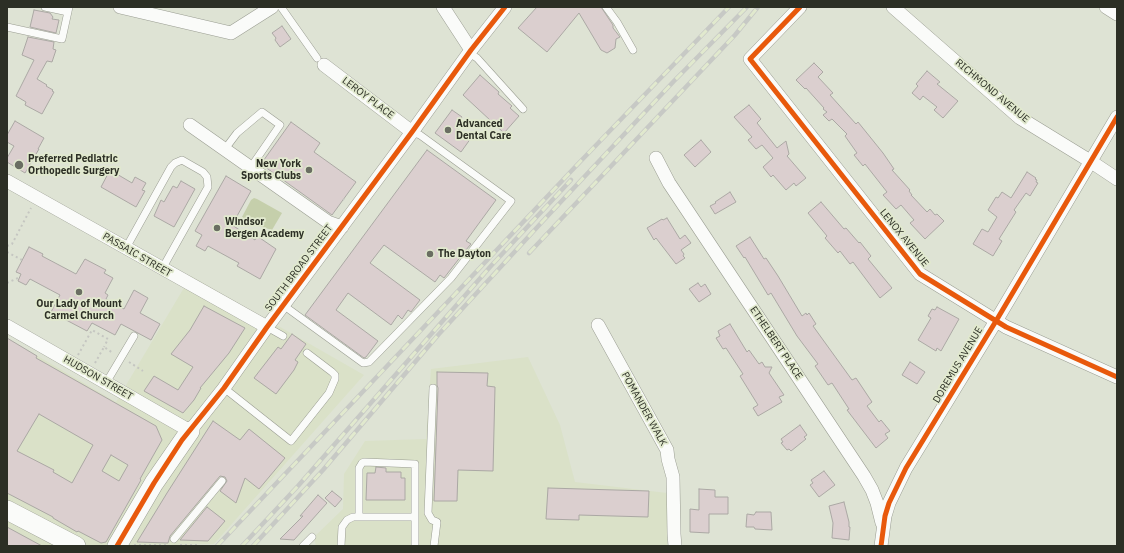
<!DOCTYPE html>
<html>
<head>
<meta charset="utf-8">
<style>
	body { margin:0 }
	#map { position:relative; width:1124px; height:553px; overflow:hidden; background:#dee3d4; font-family:"IBM Plex Sans",sans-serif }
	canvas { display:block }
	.frame { position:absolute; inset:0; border:8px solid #2c2f25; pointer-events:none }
</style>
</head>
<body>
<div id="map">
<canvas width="1124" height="553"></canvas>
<div class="frame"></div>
</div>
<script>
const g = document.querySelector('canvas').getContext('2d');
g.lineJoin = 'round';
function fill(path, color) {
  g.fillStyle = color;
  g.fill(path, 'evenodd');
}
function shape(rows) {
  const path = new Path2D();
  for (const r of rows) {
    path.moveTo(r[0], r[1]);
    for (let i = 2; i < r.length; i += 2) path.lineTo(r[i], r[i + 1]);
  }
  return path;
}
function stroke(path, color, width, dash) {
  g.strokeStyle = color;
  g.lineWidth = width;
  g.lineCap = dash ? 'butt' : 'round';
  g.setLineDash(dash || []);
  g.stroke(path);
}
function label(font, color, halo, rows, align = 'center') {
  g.font = font + ' "IBM Plex Sans",sans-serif';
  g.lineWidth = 3.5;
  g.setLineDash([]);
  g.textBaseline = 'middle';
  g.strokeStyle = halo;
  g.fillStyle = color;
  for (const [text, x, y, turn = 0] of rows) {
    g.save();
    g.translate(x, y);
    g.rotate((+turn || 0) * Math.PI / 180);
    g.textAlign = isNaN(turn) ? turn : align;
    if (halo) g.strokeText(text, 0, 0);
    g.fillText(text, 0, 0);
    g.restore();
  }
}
const built = shape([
	[191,276,364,375,214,544,136,546,7,546,7,338,116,402],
	[528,357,560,425,575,482,667,493,667,546,316,546,314,537,343,509,344,474,365,441,426,439,431,369]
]);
const green = shape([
	[254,198,257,199,282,213,272,230,259,226,242,217,251,200]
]);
const building = shape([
	[537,7,601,7,613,25,613,28,620,37,616,39,615,48,607,53,601,50,579,13,547,52,518,28,537,7],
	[34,10,50,13,53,17,52,19,59,20,56,33,30,27,34,10],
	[282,26,291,39,280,47,275,40,276,38,272,33,282,26],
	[28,37,54,42,53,49,56,50,52,62,47,61,37,79,47,85,46,86,53,90,52,91,54,92,42,114,25,105,26,102,16,96,34,60,22,55,28,37],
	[814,63,823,72,818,77,833,93,830,95,856,124,858,122,883,153,894,169,892,170,910,190,909,191,912,195,911,195,927,212,930,209,935,215,937,214,944,221,925,239,910,223,914,220,901,205,896,209,883,195,887,192,865,164,863,166,854,155,857,153,845,136,847,134,832,119,829,121,823,115,827,112,823,109,824,108,806,88,805,89,796,80,814,63],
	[927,71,940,82,937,84,958,101,943,118,934,110,937,107,923,96,920,100,912,93,918,86,916,84,927,71],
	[480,75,499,92,498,94,512,106,510,108,519,116,504,133,463,95,480,75],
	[749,105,761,119,757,123,777,148,786,141,789,154,787,156,806,178,796,186,794,183,786,190,773,175,771,177,763,167,773,158,762,145,756,149,748,140,752,137,734,117,749,105],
	[452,110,462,117,455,127,471,138,461,152,435,133,452,110],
	[15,121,44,138,38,149,39,149,25,173,7,162,7,158,14,146,7,142,7,135,15,121],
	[291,122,320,143,314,152,356,182,332,215,261,164,291,122],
	[701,140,711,152,695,167,684,155,701,140],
	[427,150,496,200,466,241,471,244,465,251,444,278,440,275,435,282,384,245,370,263,420,300,411,312,408,310,402,319,398,315,391,325,348,293,336,310,378,341,366,357,364,358,305,315,427,150],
	[110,170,132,183,135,177,146,183,142,190,145,191,136,207,101,187,110,170],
	[1027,172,1036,178,1035,179,1037,180,1036,182,1038,183,1030,196,1026,193,1014,210,1016,212,999,239,1002,241,993,256,973,244,982,229,988,232,997,217,988,210,996,197,998,198,1002,192,1011,198,1027,172],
	[226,176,251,191,232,225,255,240,257,236,276,249,260,279,237,266,239,263,208,246,205,251,196,246,202,235,195,231,226,176],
	[181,181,195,189,174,227,154,216,161,200,164,202,173,186,177,188,181,181],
	[730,192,736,202,715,214,710,206,716,203,715,202,730,192],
	[821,202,844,229,846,228,859,243,860,242,871,256,868,259,892,288,880,298,853,262,850,264,840,251,838,253,825,238,827,236,808,213,821,202],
	[667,218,680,239,685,235,691,243,681,250,684,254,683,256,685,258,676,264,656,238,654,240,647,228,662,219,663,220,667,218],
	[750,237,764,259,766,258,778,276,802,316,806,313,807,315,809,313,816,324,813,326,852,380,856,378,872,402,867,406,879,422,881,420,890,431,885,434,888,438,876,448,847,410,849,409,832,383,828,385,815,366,818,364,797,336,771,293,768,295,745,257,744,258,736,246,750,237],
	[29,247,43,254,42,256,76,274,85,259,106,270,104,273,113,278,105,293,108,295,106,299,124,309,134,290,148,298,140,313,160,324,151,340,121,324,115,335,92,323,87,331,51,312,60,295,30,279,26,285,18,281,21,274,16,272,29,247],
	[698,283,701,287,705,284,711,294,699,302,689,289,698,283],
	[204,306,245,328,229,353,200,388,201,388,194,400,183,413,144,391,154,376,178,390,193,367,171,354,190,330,204,306],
	[937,307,959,319,941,351,937,348,936,351,918,340,931,318,928,316,932,309,935,310,937,307],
	[730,324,747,352,749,350,759,364,762,362,765,367,772,367,769,373,784,395,779,397,782,402,758,416,753,408,758,405,740,376,743,374,726,348,723,349,716,338,720,336,718,331,730,324],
	[292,334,306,344,295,360,298,362,294,370,276,394,254,378,278,347,281,349,292,334],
	[7,338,37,356,36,358,156,426,162,440,140,479,141,480,106,542,101,543,78,531,77,532,53,518,53,517,7,493,7,338],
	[39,414,93,445,72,483,53,472,54,470,17,451,39,414],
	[111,455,128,465,119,481,102,471,111,455],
	[910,362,925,372,917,384,902,375,910,362],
	[437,372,488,373,487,386,495,387,493,471,458,470,457,501,434,501,438,388,437,385,437,372],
	[213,421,240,440,249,429,285,458,259,489,245,478,236,503,220,491,227,481,225,477,220,476,170,536,168,543,137,542,167,493,213,421],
	[800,425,807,435,804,437,806,439,791,451,789,449,787,450,781,443,783,442,781,439,800,425],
	[376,467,386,468,386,472,401,472,401,478,405,478,405,500,366,500,367,473,375,473,376,467],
	[824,471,835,485,819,497,810,485,813,483,811,480,824,471],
	[548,488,649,491,648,517,579,515,579,520,546,519,548,488],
	[699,489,715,490,715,497,728,497,728,514,709,514,709,533,690,532,690,509,699,510,699,489],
	[332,491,342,499,335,507,325,498,332,491],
	[318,495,327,503,294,540,280,539,303,516,300,516,318,495],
	[844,502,849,522,849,527,850,527,849,540,832,538,833,523,829,506,844,502],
	[207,507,225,521,208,541,180,540,207,507],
	[756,512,771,512,772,530,755,529,754,527,746,527,747,514,754,515,756,512],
	[7,527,42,546,7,546,7,527]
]);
const path = shape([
	[343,199,344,200],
	[7,246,12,244,31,208],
	[7,252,22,260],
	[7,283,20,277],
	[78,355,92,330,108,339,104,347],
	[129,362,143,371],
	[95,363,104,347,113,353],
	[134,545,168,545],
	[180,545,197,545,197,546]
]);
const lane = shape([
	[45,7,68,12],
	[281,7,317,58],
	[606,7,617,22,633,50],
	[7,27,62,39,69,7],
	[469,53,477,58,523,109],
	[225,149,237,133,262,112,280,125,251,167],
	[126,248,171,167,175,163,182,160,203,172,207,177,208,187,162,269],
	[283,305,363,363,369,362,451,278,511,201,420,135,412,132],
	[267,327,283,336],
	[106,383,134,336],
	[224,388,291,441,329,393,335,379,335,375,332,372,307,353],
	[433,388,428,513,432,520,437,522,434,546],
	[359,517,359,468,362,463,364,462,415,464,415,546],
	[174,539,222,481],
	[303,546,312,537],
	[341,546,342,527,347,520,353,517,415,517]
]);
const street = shape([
	[120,7,231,33,272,7],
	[443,7,471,50],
	[800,7,750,59,920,274,1006,327,1117,377],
	[893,7,1020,118,1090,161,1117,179],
	[1106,7,1117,14],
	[324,65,412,132],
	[190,125,328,222,342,227],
	[656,158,669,183,864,476,872,490,877,503,882,523],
	[7,181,267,327],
	[598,325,667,450,668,459,673,477,674,534,675,546],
	[7,326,190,431,224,388,267,327,412,132,471,50,505,7],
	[881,546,885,516,889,503,906,468,996,321,1117,117]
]);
const secondary = shape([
	[7,510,76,546],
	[117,546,154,483,190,431]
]);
const rail = shape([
	[529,253,735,35,758,7],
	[217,546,577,165,729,7],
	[242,546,298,486,490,267,571,180],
	[253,546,323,470,439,334,542,222,674,81,747,7]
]);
const cycleway = shape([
	[800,7,750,59,920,274,1006,327,1117,377],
	[117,546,154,483,182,440,224,388,267,327,412,132,471,50,505,7],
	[881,546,885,516,889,503,906,468,996,321,1117,117]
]);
const markers = [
	[448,130,4,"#6a6e62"],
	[19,165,5,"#6a6e62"],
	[309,170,4,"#6a6e62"],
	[217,228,4,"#6a6e62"],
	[430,254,4,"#6a6e62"],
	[79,292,4,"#6a6e62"]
];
const streetNames = [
	["RICHMOND AVENUE",992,91,40],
	["LEROY PLACE",368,98,37],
	["LENOX AVENUE",904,238,51],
	["PASSAIC STREET",137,255,30],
	["SOUTH BROAD STREET",299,268,-53],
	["ETHELBERT PLACE",776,343,56],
	["DOREMUS AVENUE",958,365,-59],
	["HUDSON STREET",98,378,30],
	["POMANDER WALK",644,409,61]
];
const poiNames = [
	["Advanced",456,124],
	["Dental Care",456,136],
	["Preferred Pediatric",28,159],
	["Orthopedic Surgery",28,171],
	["New York",301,164,"right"],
	["Sports Clubs",301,176,"right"],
	["Windsor",225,222],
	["Bergen Academy",225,234],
	["The Dayton",438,254],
	["Our Lady of Mount",79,304,"center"],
	["Carmel Church",79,316,"center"]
];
fill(built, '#dae1c8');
fill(green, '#c5cfab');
fill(building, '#dbcfcf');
stroke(building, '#aba8a4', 1);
stroke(lane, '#9a9d92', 8);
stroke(street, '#9a9d92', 14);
stroke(secondary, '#9a9d92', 20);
stroke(path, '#c5c6c1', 2, [2, 3]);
stroke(lane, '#fafbf9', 7);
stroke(street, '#fafbf9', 13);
stroke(secondary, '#fafbf9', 19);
stroke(rail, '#c7c9c5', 4.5);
stroke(rail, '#e1e9ce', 3, [9]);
stroke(cycleway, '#e8590c', 5);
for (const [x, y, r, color] of markers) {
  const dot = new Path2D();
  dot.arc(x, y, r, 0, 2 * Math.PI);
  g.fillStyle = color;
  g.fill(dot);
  stroke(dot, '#e1e9ce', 1.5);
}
label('10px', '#2c2f25', '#e1e9ce', streetNames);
label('bold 10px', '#2c2f25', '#e1e9ce', poiNames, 'left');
</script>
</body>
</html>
